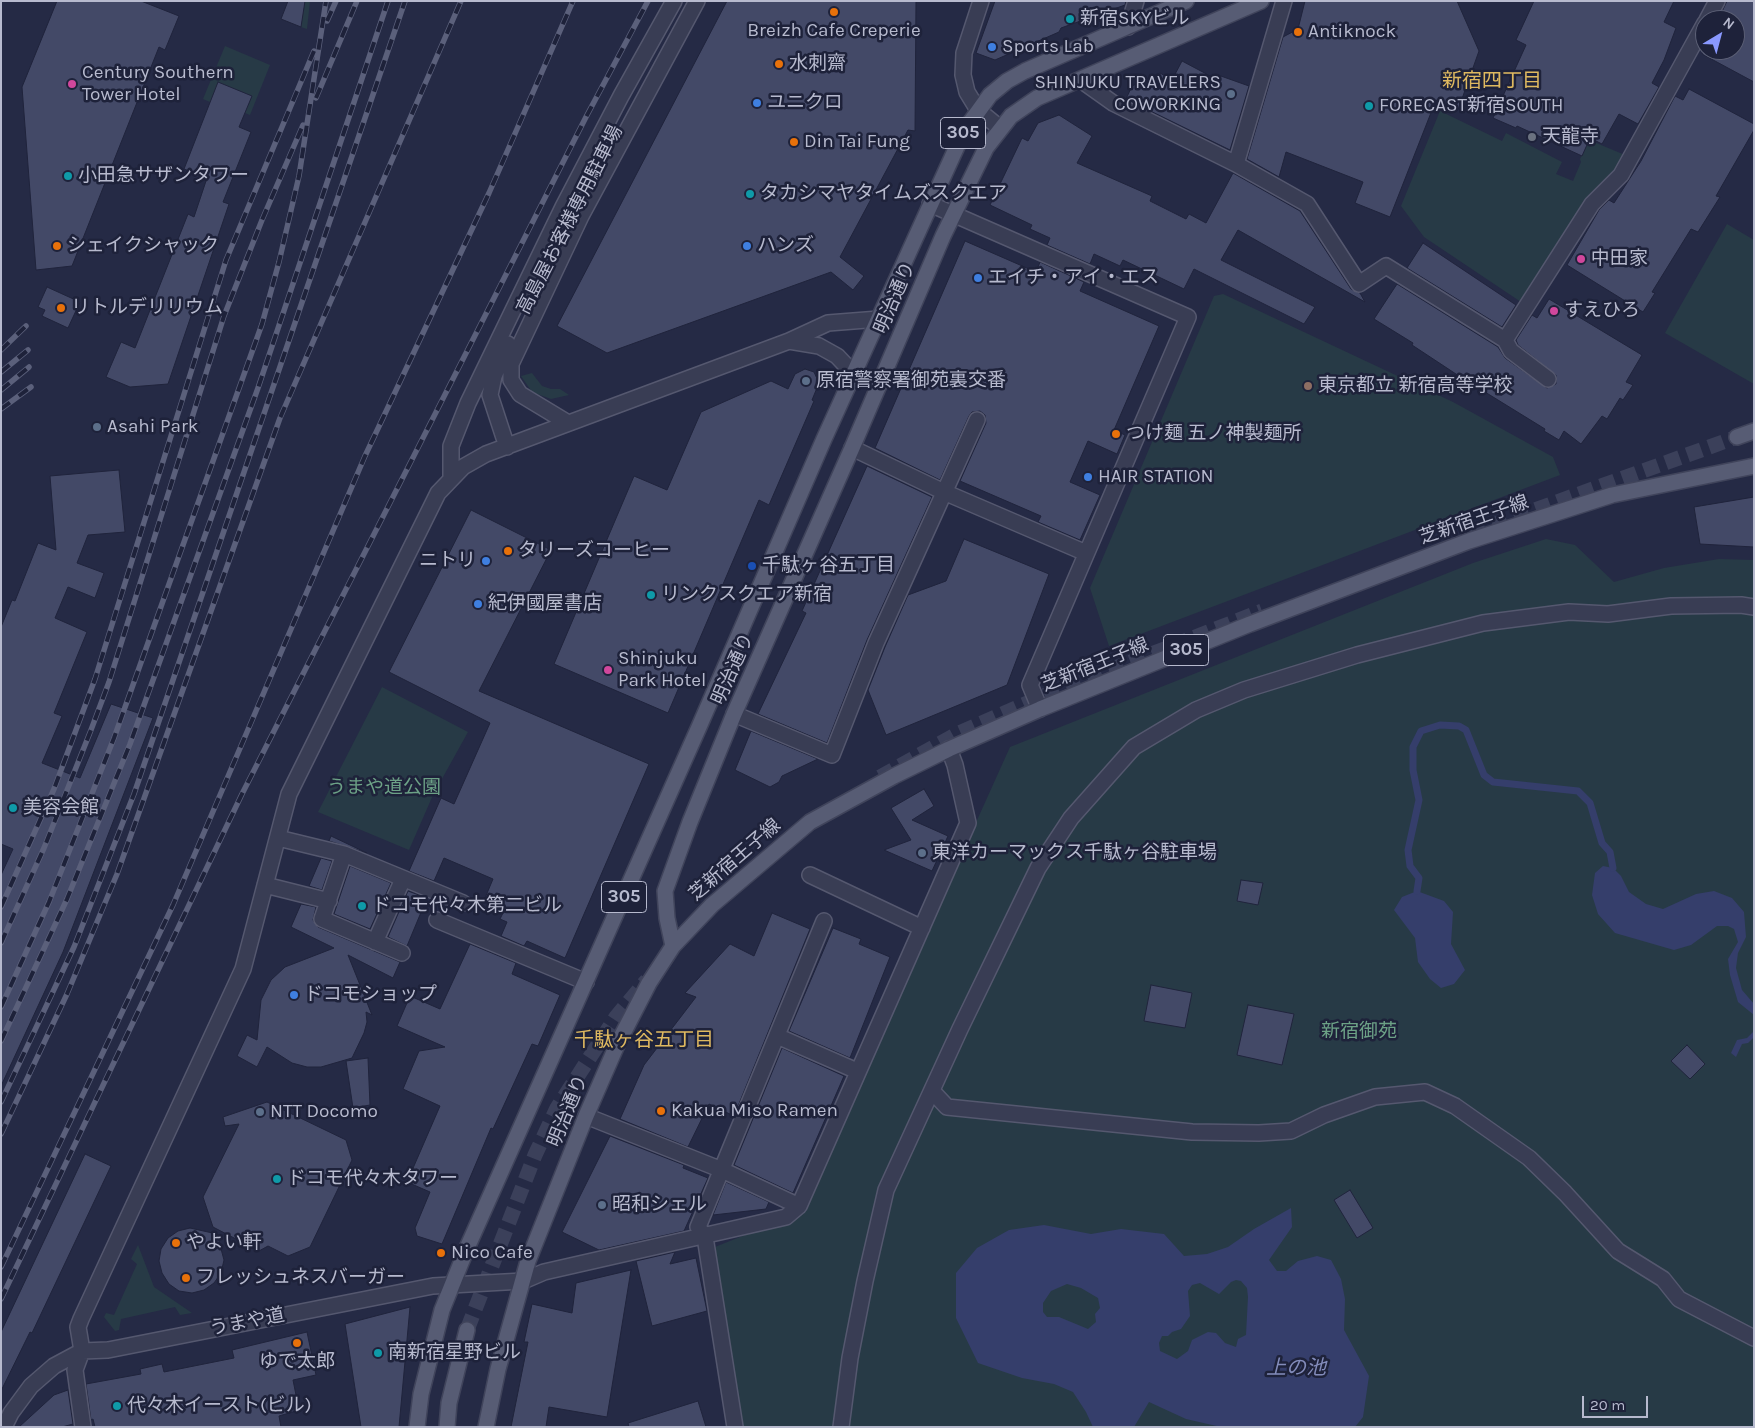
<!DOCTYPE html>
<html>
<head>
<meta charset="utf-8">
<style>
	body { margin:0 }
	#map { position:relative; width:1755px; height:1428px; overflow:hidden; background:#252a45; font-family:Karla,sans-serif }
	canvas { display:block }
	.frame { position:absolute; inset:0; border:2px solid #b7bace; pointer-events:none }
	.north { position:absolute; left:1695px; top:10px; width:50px; height:50px; box-sizing:border-box; background:#1e223a; border:1px solid #5b5f75; border-radius:50%; rotate:37deg; font-size:14px; font-weight:700; line-height:20px; text-align:center; color:#b7bace }
	.north::after { content:''; display:block; margin:auto; width:18px; height:22px; background:#8a99ff; clip-path:polygon(50% 0,100% 100%,50% 72%,0 100%) }
	.scale { position:absolute; left:1582px; top:1396px; width:66px; height:22px; box-sizing:border-box; border:2px solid #b7bace; border-top:0; padding-left:6px; font-size:15px; line-height:18px; white-space:nowrap; color:#b7bace; -webkit-text-stroke:4px #1e223a; paint-order:stroke }
</style>
</head>
<body>
<div id="map">
<canvas width="1755" height="1428"></canvas>
<div class="frame"></div>
<div class="north">N</div>
<div class="scale">20 m</div>
</div>
<script>
const g = document.querySelector('canvas').getContext('2d');
g.lineJoin = 'round';
function fill(path, color) {
  g.fillStyle = color;
  g.fill(path, 'evenodd');
}
function shape(rows) {
  const path = new Path2D();
  for (const r of rows) {
    path.moveTo(r[0], r[1]);
    for (let i = 2; i < r.length; i += 2) path.lineTo(r[i], r[i + 1]);
  }
  return path;
}
function stroke(path, color, width, dash) {
  g.strokeStyle = color;
  g.lineWidth = width;
  g.lineCap = dash ? 'butt' : 'round';
  g.setLineDash(dash || []);
  g.stroke(path);
}
function label(font, color, halo, rows, align = 'center') {
  g.font = font + ' Karla,"Noto Sans JP",sans-serif';
  g.lineWidth = 5;
  g.setLineDash([]);
  g.textBaseline = 'middle';
  g.strokeStyle = halo;
  g.fillStyle = color;
  for (const [text, x, y, turn = 0] of rows) {
    g.save();
    g.translate(x, y);
    g.rotate((+turn || 0) * Math.PI / 180);
    g.textAlign = isNaN(turn) ? turn : align;
    if (halo) g.strokeText(text, 0, 0);
    g.fillText(text, 0, 0);
    g.restore();
  }
}
const green = shape([
	[305,1,310,1,307,29,301,27],
	[225,46,270,65,250,115,245,113,252,96,219,83,210,102,203,99],
	[1440,111,1502,141,1506,133,1562,162,1556,174,1573,181,1581,162,1580,159,1589,140,1625,155,1617,170,1521,302,1424,237,1401,206],
	[1727,224,1754,240,1754,384,1665,333],
	[1223,294,1453,402,1553,457,1560,475,1109,646,1090,588,1214,296],
	[532,373,542,386,551,389,560,389,569,395,551,399,532,392,521,376],
	[1546,539,1575,545,1614,582,1664,568,1719,559,1754,560,1754,1427,742,1427,715,1247,800,1213,1010,747,1473,563],
	[382,687,468,732,433,795,409,850,318,812],
	[138,1245,154,1287,192,1313,180,1315,175,1307,121,1319,119,1330,115,1331,104,1317,106,1313,114,1315,137,1264,131,1259]
]);
const water = shape([
	[1603,866,1613,868,1621,876,1629,892,1646,904,1663,909,1696,894,1714,891,1732,898,1744,912,1746,937,1738,953,1736,968,1742,990,1754,1004,1754,1015,1738,1002,1730,975,1728,959,1738,942,1734,929,1728,926,1717,926,1691,945,1674,950,1615,933,1598,914,1592,895,1595,873],
	[1417,891,1444,901,1453,912,1451,944,1465,970,1454,984,1441,988,1430,979,1418,962,1415,938,1394,910,1402,897],
	[1754,1031,1754,1037,1748,1043,1742,1044,1736,1057,1731,1053,1737,1040,1747,1038],
	[1291,1208,1292,1227,1269,1260,1277,1271,1286,1271,1298,1261,1317,1256,1331,1260,1341,1279,1345,1299,1344,1330,1369,1376,1363,1417,1355,1427,1221,1427,1186,1419,1149,1402,1134,1427,1093,1427,1086,1412,1073,1392,1054,1384,1022,1378,978,1363,956,1318,956,1273,977,1248,1009,1230,1044,1225,1091,1234,1121,1229,1164,1234,1184,1256,1207,1254,1228,1247,1254,1229],
	[1236,1280,1241,1281,1247,1288,1248,1297,1246,1335,1238,1339,1236,1347,1225,1343,1216,1333,1208,1332,1192,1340,1188,1351,1177,1359,1160,1351,1159,1343,1162,1336,1168,1336,1172,1332,1181,1329,1190,1316,1188,1291,1192,1285,1200,1283,1219,1294,1231,1282],
	[1067,1284,1081,1288,1098,1298,1100,1308,1095,1314,1096,1322,1088,1329,1059,1317,1047,1317,1043,1312,1043,1303,1051,1291]
]);
const stream = shape([
	[1417,891,1419,878,1410,866,1408,850,1419,800,1413,770,1413,747,1421,731,1440,725,1459,726,1466,730,1484,775,1493,782,1578,791,1590,803,1602,843,1610,852,1613,868]
]);
const building = shape([
	[57,1,141,1,179,16,165,50,159,47,72,266,36,270,22,87,57,1],
	[288,1,305,1,301,27,281,19,288,1],
	[727,1,916,1,915,131,908,130,840,257,864,276,853,290,831,272,607,353,557,326,727,1],
	[995,1,1126,1,1125,5,1061,28,1059,32,995,60,976,53,995,1],
	[1305,1,1457,1,1479,51,1458,110,1436,100,1390,217,1355,203,1363,182,1286,152,1279,177,1247,159,1283,37,1298,29,1305,1],
	[1534,1,1674,1,1664,22,1676,28,1664,60,1652,83,1659,87,1638,124,1619,114,1602,144,1590,138,1582,156,1517,126,1516,128,1493,118,1526,45,1516,40,1534,1],
	[1727,1,1754,1,1754,82,1702,54,1705,48,1735,50,1735,20,1718,20,1727,1],
	[1182,61,1216,79,1218,75,1249,86,1230,150,1126,99,1132,86,1160,73,1172,80,1182,61],
	[218,82,252,96,239,127,251,132,223,202,229,204,168,384,130,387,106,377,121,342,135,348,188,214,194,217,207,178,184,169,218,82],
	[1689,89,1754,124,1754,130,1716,196,1720,197,1698,232,1691,229,1652,292,1655,293,1643,312,1567,265,1599,210,1609,200,1614,203,1641,161,1675,96,1683,100,1689,89],
	[1059,115,1092,136,1077,163,1152,196,1150,201,1186,219,1189,214,1206,223,1233,173,1300,211,1351,289,1360,293,1365,302,1238,230,1221,260,1315,307,1304,324,1194,269,1184,289,1123,260,1120,266,1094,254,1090,264,1047,245,1050,238,1030,229,1032,225,990,205,1022,138,1028,141,1038,123,1059,115],
	[965,241,1036,272,1040,262,1084,282,1080,291,1159,326,1114,430,1125,435,1117,454,1088,441,1070,482,1100,495,1080,540,1038,522,1041,516,960,481,986,423,985,415,980,411,972,412,969,416,940,480,875,448,965,241],
	[1423,243,1516,305,1502,327,1407,268,1423,243],
	[1397,284,1498,347,1505,358,1547,388,1556,384,1556,375,1518,345,1516,340,1532,315,1537,318,1549,299,1642,355,1626,382,1633,385,1623,400,1620,398,1607,419,1602,416,1581,444,1564,431,1559,440,1544,431,1545,429,1459,376,1412,345,1413,343,1374,319,1397,284],
	[47,287,80,302,68,328,42,316,45,310,38,307,47,287],
	[805,369,814,372,819,383,812,400,814,401,769,505,759,500,668,713,554,664,634,476,667,490,701,412,771,381,788,389,795,374,805,369],
	[867,466,932,497,867,640,827,743,758,714,806,613,802,611,867,466],
	[119,470,125,532,88,535,77,563,104,573,95,598,68,587,55,618,87,632,54,713,62,716,42,763,80,778,111,704,153,718,63,952,1,1086,1,875,13,849,1,844,1,627,12,600,15,601,38,543,56,550,50,476,119,470],
	[1754,497,1754,547,1700,544,1694,507,1754,497],
	[471,510,551,550,479,691,649,764,565,958,527,941,524,946,501,936,507,922,500,919,506,907,485,898,493,879,444,858,434,881,409,871,441,798,454,804,490,723,389,672,471,510],
	[964,539,1049,574,1007,685,886,735,868,690,885,647,908,595,946,581,964,539],
	[751,731,818,759,782,776,779,782,770,787,735,770,751,731],
	[924,789,934,806,912,820,948,836,932,871,884,850,911,840,891,808,924,789],
	[331,836,367,853,329,841,331,836],
	[321,858,332,861,322,890,309,886,321,858],
	[350,866,391,883,370,929,334,914,350,866],
	[1241,880,1263,883,1258,905,1237,901,1241,880],
	[408,891,427,898,407,946,388,937,408,891],
	[301,904,316,907,313,920,318,927,400,962,393,978,348,955,372,1015,366,1012,367,1022,364,1033,352,1058,321,1067,307,1067,292,1063,267,1047,257,1067,237,1056,247,1035,257,1040,261,1000,271,980,285,967,334,948,291,927,301,904],
	[772,913,810,929,734,1116,709,1104,688,1147,620,1119,644,1065,696,997,685,993,730,944,754,956,772,913],
	[833,928,861,939,859,944,890,957,850,1058,789,1031,833,928],
	[470,944,516,963,512,974,560,995,538,1046,532,1044,493,1129,491,1128,442,1244,417,1236,415,1228,430,1192,407,1182,440,1106,403,1089,419,1051,445,1047,397,1026,410,996,440,1009,470,944],
	[1151,985,1192,993,1185,1028,1144,1021,1151,985],
	[1248,1005,1294,1014,1282,1065,1237,1055,1248,1005],
	[1687,1045,1705,1064,1690,1079,1671,1061,1687,1045],
	[782,1048,844,1076,793,1193,734,1165,782,1048],
	[368,1058,370,1105,353,1108,346,1061,368,1058],
	[267,1102,346,1140,352,1160,310,1247,288,1256,268,1246,259,1251,213,1227,203,1197,239,1124,225,1126,223,1117,267,1102],
	[610,1136,684,1165,683,1168,708,1178,684,1231,599,1250,562,1232,610,1136],
	[85,1154,111,1166,32,1333,30,1332,1,1391,1,1332,85,1154],
	[726,1182,769,1202,766,1209,713,1215,726,1182],
	[1350,1190,1373,1228,1357,1238,1334,1200,1350,1190],
	[190,1228,217,1234,224,1260,221,1273,214,1283,204,1290,192,1293,179,1291,169,1284,162,1273,159,1261,161,1249,168,1238,178,1231,190,1228],
	[675,1252,670,1264,696,1258,707,1311,652,1326,636,1261,675,1252],
	[631,1270,607,1417,549,1407,546,1427,511,1427,528,1342,524,1342,532,1304,572,1313,576,1283,631,1270],
	[410,1307,399,1427,361,1427,345,1324,410,1307],
	[307,1332,316,1375,293,1380,299,1410,279,1416,281,1427,95,1427,93,1419,91,1420,86,1384,141,1374,140,1369,162,1364,164,1372,234,1358,232,1350,307,1332],
	[68,1390,73,1424,62,1427,19,1427,54,1395,68,1390],
	[698,1401,706,1427,629,1427,628,1423,698,1401]
]);
const majorTunnel = shape([
	[1471,533,1737,437],
	[880,777,959,733,1041,697,1262,611],
	[467,1330,535,1155,557,1108,616,1017,647,980]
]);
const minor = shape([
	[981,1,964,53,963,75,967,92,978,110,1000,128],
	[1707,20,1717,1],
	[1128,27,1136,1],
	[1082,81,1113,103,1236,164,1307,204,1359,284,1386,266,1505,340,1511,351,1548,379],
	[1236,164,1284,1],
	[930,204,1188,317,1030,685,1040,709],
	[1505,340,1592,204,1621,175,1705,23],
	[789,341,819,346,837,356,854,374],
	[568,423,520,394,511,380,511,364,581,216,697,1],
	[507,447,490,395,494,376,508,344],
	[852,448,944,492,1086,553],
	[451,477,451,446,468,403,563,207,621,96,674,1],
	[734,714,832,755,876,643,977,420],
	[278,838,344,854,463,903],
	[344,854,322,919,402,953],
	[810,875,922,928],
	[265,885,329,901],
	[437,920,586,982],
	[375,942,403,879],
	[777,1036,857,1071],
	[932,1091,947,1107,1192,1132,1259,1133,1291,1131,1324,1115,1375,1097,1425,1092,1455,1106,1529,1158,1565,1193,1618,1251,1663,1279,1679,1299,1754,1338],
	[586,1116,722,1170,799,1206,968,823,955,765,949,749],
	[4,1427,11,1413,31,1386,54,1366,82,1351,108,1350,433,1286,523,1281,544,1272,786,1217,799,1206],
	[83,1427,75,1370,82,1351,78,1327,81,1319,243,969,289,794,438,493,463,467,486,454,789,341,828,323,879,319],
	[735,1427,705,1237,698,1227,824,921],
	[841,1427,850,1358,865,1281,886,1190,960,1029,1038,868,1071,818,1134,747,1196,710,1244,690,1357,655,1483,623,1569,612,1608,614,1671,606,1741,605,1754,607]
]);
const major = shape([
	[1737,437,1754,431],
	[673,946,667,918,665,891,690,822,734,714,852,448,943,236,986,148,1011,116,1037,98,1261,1],
	[417,1427,421,1394,442,1310,467,1248,699,727,824,439,964,131,990,95,1007,81,1025,71,1186,1],
	[447,1427,449,1403,467,1330],
	[486,1427,498,1369,528,1261,586,1116,617,1045,649,983,673,946,712,905,810,822,894,776,949,749,1040,709,1250,624,1469,541,1612,495,1754,466]
]);
const rail = shape([
	[327,21,336,1],
	[316,98,357,1],
	[1,350,26,326],
	[1,372,28,350],
	[1,390,29,367],
	[1,409,31,387],
	[1,907,54,789,95,679,226,260,314,51],
	[1,943,44,848,91,730,109,682,224,316,262,220,303,125],
	[1,1007,49,902,114,738,262,324,279,262,299,176,326,1],
	[1,1041,67,899,130,744,258,388,388,1],
	[1,1102,74,947,134,794,405,1],
	[1,1134,67,994,117,874,280,418,461,1],
	[1,1267,173,905,365,456,489,193,573,1],
	[1,1299,242,794,586,117,648,1]
]);
const markers = [
	[834,12,5,"#e8710a"],
	[1070,19,5,"#0f9aa8"],
	[1298,32,5,"#e8710a"],
	[992,47,5,"#3f7fe0"],
	[779,64,5,"#e8710a"],
	[72,84,5,"#d1479c"],
	[1231,94,5,"#5c6f8a"],
	[757,103,5,"#3f7fe0"],
	[1369,106,5,"#0f9aa8"],
	[1532,137,5,"#6b7280"],
	[794,142,5,"#e8710a"],
	[68,176,5,"#0f9aa8"],
	[750,194,5,"#0f9aa8"],
	[57,246,5,"#e8710a"],
	[747,246,5,"#3f7fe0"],
	[1581,259,5,"#d1479c"],
	[978,278,5,"#3f7fe0"],
	[61,308,5,"#e8710a"],
	[1554,311,5,"#d1479c"],
	[806,381,5,"#5c6f8a"],
	[1308,386,5,"#8d6e63"],
	[97,427,5,"#5c6f8a"],
	[1116,434,5,"#e8710a"],
	[1088,477,5,"#3f7fe0"],
	[508,551,5,"#e8710a"],
	[486,561,5,"#3f7fe0"],
	[752,566,5,"#1a4fb4"],
	[651,595,5,"#0f9aa8"],
	[478,604,5,"#3f7fe0"],
	[608,670,5,"#d1479c"],
	[13,808,5,"#0f9aa8"],
	[922,853,5,"#5c6f8a"],
	[362,906,5,"#0f9aa8"],
	[294,995,5,"#3f7fe0"],
	[661,1111,5,"#e8710a"],
	[260,1112,5,"#5c6f8a"],
	[277,1179,5,"#0f9aa8"],
	[602,1205,5,"#5c6f8a"],
	[176,1243,5,"#e8710a"],
	[441,1253,5,"#e8710a"],
	[186,1278,5,"#e8710a"],
	[297,1343,5,"#e8710a"],
	[378,1353,5,"#0f9aa8"],
	[117,1406,5,"#0f9aa8"]
];
const shields = [
	[963,133,45],
	[1186,650,45],
	[624,897,45]
];
const shieldNames = [
	["305",963,133],
	["305",1186,650],
	["305",624,897]
];
const poiNames = [
	["新宿SKYビル",1080,19],
	["Breizh Cafe Creperie",834,31,"center"],
	["Antiknock",1308,32],
	["Sports Lab",1002,47],
	["水刺齋",789,64],
	["Century Southern",82,73],
	["Tower Hotel",82,95],
	["SHINJUKU TRAVELERS",1221,83,"right"],
	["COWORKING",1221,105,"right"],
	["ユニクロ",767,103],
	["FORECAST新宿SOUTH",1379,106],
	["天龍寺",1542,137],
	["Din Tai Fung",804,142],
	["小田急サザンタワー",78,176],
	["タカシマヤタイムズスクエア",760,194],
	["シェイクシャック",67,246],
	["ハンズ",757,246],
	["中田家",1591,259],
	["エイチ・アイ・エス",988,278],
	["リトルデリリウム",71,308],
	["すえひろ",1564,311],
	["原宿警察署御苑裏交番",816,381],
	["東京都立 新宿高等学校",1318,386],
	["Asahi Park",107,427],
	["つけ麺 五ノ神製麺所",1126,434],
	["HAIR STATION",1098,477],
	["タリーズコーヒー",518,551],
	["ニトリ",476,561,"right"],
	["千駄ヶ谷五丁目",762,566],
	["リンクスクエア新宿",661,595],
	["紀伊國屋書店",488,604],
	["Shinjuku",618,659],
	["Park Hotel",618,681],
	["美容会館",23,808],
	["東洋カーマックス千駄ヶ谷駐車場",932,853],
	["ドコモ代々木第二ビル",372,906],
	["ドコモショップ",304,995],
	["Kakua Miso Ramen",671,1111],
	["NTT Docomo",270,1112],
	["ドコモ代々木タワー",287,1179],
	["昭和シェル",612,1205],
	["やよい軒",186,1243],
	["Nico Cafe",451,1253],
	["フレッシュネスバーガー",196,1278],
	["南新宿星野ビル",388,1353],
	["ゆで太郎",297,1362,"center"],
	["代々木イースト(ビル)",127,1406]
];
const streetNames = [
	["高島屋お客様専用駐車場",570,220,-63],
	["明治通り",895,298,-67],
	["芝新宿王子線",1474,520,-19],
	["芝新宿王子線",1095,665,-22],
	["明治通り",733,669,-66],
	["芝新宿王子線",735,860,-41],
	["明治通り",568,1111,-68],
	["うまや道",247,1322,-11]
];
const parkNames = [
	["うまや道公園",384,788],
	["新宿御苑",1359,1032]
];
const neighbourhoodNames = [
	["新宿四丁目",1492,81],
	["千駄ヶ谷五丁目",644,1040]
];
const waterNames = [
	["上の池",1296,1368]
];
fill(green, '#273a46');
fill(water, '#353e6b');
stroke(stream, '#353e6b', 7);
fill(building, '#434967');
stroke(building, '#20243c', 1);
stroke(majorTunnel, '#3b405a', 15, [15, 8]);
stroke(minor, '#55586f', 18);
stroke(major, '#40445b', 18);
stroke(minor, '#393d54', 15);
stroke(major, '#575c74', 15);
stroke(rail, '#5b607b', 5.5);
stroke(rail, '#1e223a', 4, [11]);
for (const [x, y, r, color] of markers) {
  const dot = new Path2D();
  dot.arc(x, y, r, 0, 2 * Math.PI);
  g.fillStyle = color;
  g.fill(dot);
  stroke(dot, '#1e223a', 2);
}
for (const [x, y, w] of shields) {
  const box = new Path2D();
  box.roundRect(x - w / 2, y - 15.5, w, 31, 4);
  g.fillStyle = '#1e223a';
  g.fill(box);
  stroke(box, '#b7bace', 1);
}
label('bold 18px', '#b7bace', null, shieldNames);
label('19px', '#b7bace', '#1e223a', poiNames, 'left');
label('19px', '#b7bace', '#1e223a', streetNames);
label('19px', '#6ca186', '#1e223a', parkNames);
label('20px', '#dfb960', '#1e223a', neighbourhoodNames);
label('italic 20px', '#838cbb', '#1e223a', waterNames);
</script>
</body>
</html>
